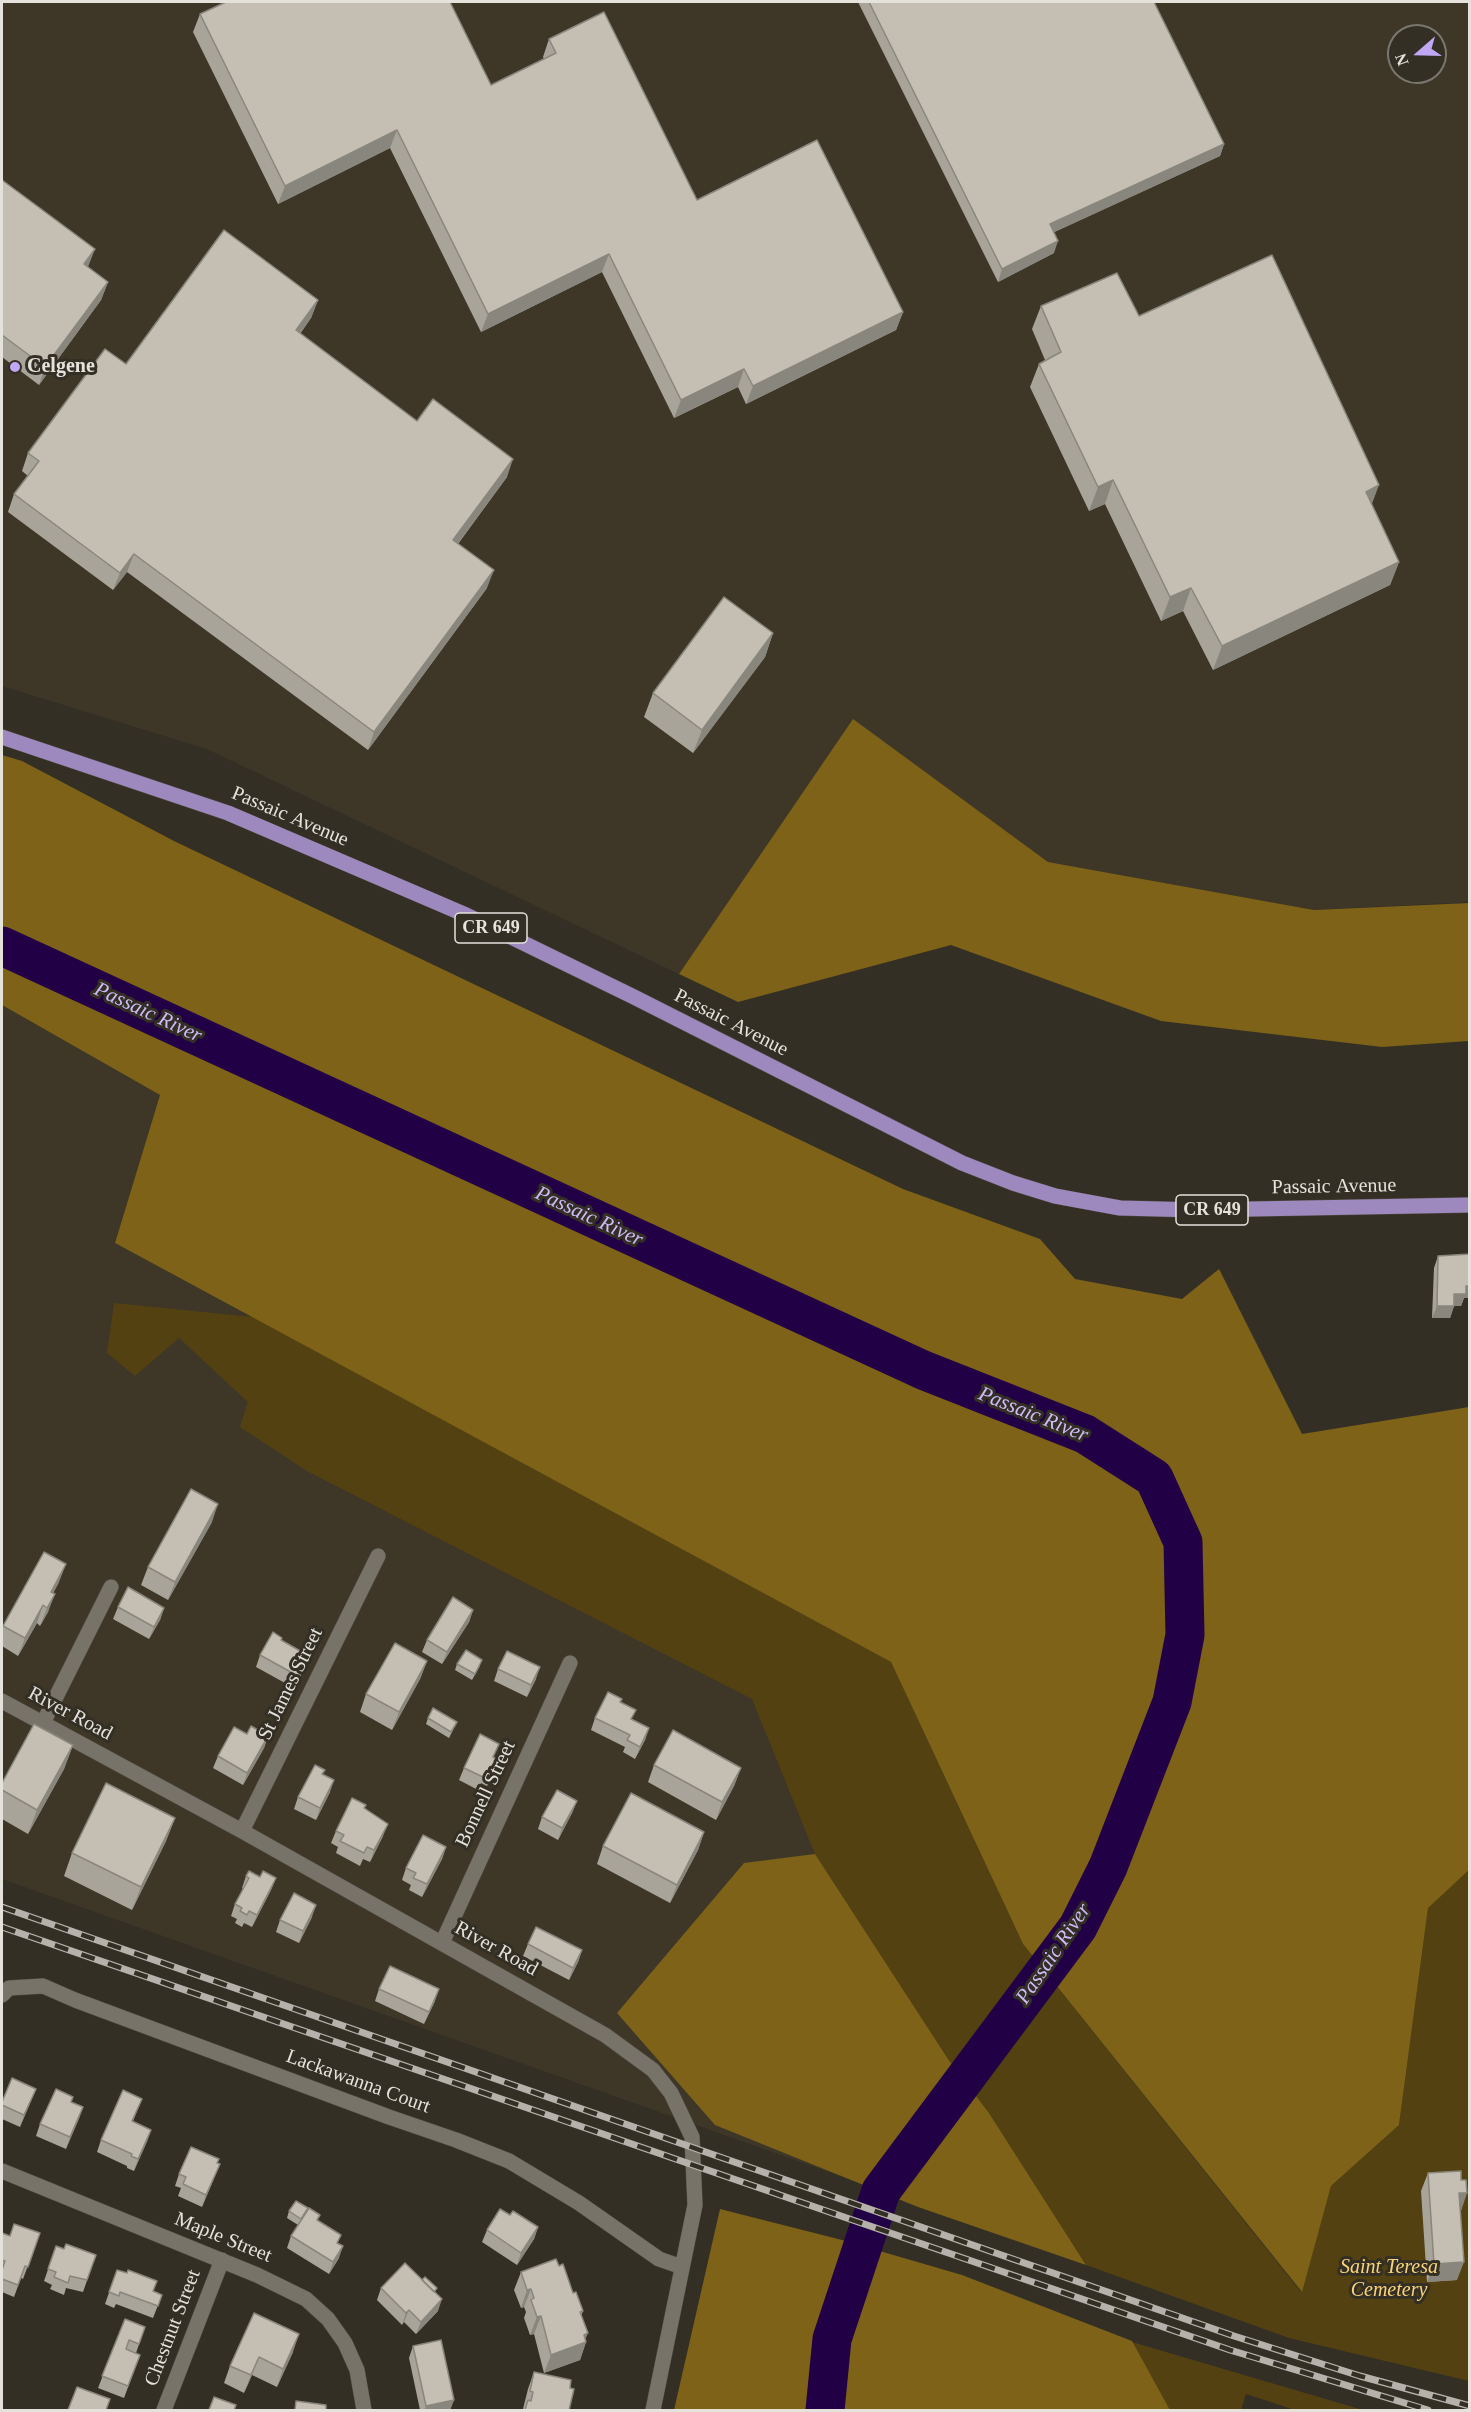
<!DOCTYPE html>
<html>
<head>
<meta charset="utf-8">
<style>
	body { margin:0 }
	#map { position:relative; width:1471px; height:2412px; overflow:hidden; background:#332f25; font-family:Georgia,serif }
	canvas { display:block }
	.frame { position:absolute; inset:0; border:3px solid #e5e2dc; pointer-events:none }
	.north { position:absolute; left:1387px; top:24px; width:60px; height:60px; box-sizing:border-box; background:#332f25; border:2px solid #7a776e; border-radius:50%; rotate:250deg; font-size:16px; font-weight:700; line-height:24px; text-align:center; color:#e5e2dc }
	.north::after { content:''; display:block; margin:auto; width:21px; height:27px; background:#c0a8f4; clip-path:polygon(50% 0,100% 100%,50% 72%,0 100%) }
</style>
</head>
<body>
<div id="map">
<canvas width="1471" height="2412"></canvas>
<div class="frame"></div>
<div class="north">N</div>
</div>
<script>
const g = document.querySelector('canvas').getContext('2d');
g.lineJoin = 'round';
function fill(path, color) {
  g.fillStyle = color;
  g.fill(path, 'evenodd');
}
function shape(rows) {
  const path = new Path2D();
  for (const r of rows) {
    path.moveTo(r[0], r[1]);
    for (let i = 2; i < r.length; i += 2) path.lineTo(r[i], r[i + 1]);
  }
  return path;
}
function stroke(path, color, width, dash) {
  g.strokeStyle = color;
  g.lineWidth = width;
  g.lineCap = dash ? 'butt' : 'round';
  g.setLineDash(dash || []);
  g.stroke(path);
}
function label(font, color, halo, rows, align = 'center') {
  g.font = font + ' Georgia,serif';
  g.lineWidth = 6;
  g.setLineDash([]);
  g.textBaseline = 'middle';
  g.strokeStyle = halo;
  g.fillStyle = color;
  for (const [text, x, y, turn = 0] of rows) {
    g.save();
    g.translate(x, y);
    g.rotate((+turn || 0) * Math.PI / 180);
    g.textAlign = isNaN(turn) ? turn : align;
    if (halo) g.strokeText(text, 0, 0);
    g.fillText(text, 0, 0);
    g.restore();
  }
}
const built = shape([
	[2,2,1469,2,1469,902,1314,910,1048,862,853,720,679,974,207,749,2,686],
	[1399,36,1435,36,1435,72,1399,72],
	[2,1005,160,1095,115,1243,891,1662,948,2059,868,2186,2,1879]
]);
const green = shape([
	[114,1303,253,1317,891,1662,1023,1944,1301,2292,1331,2186,1399,2125,1428,1907,1469,1870,1469,2381,1289,2338,1086,2265,989,2113,948,2059,815,1854,752,1699,307,1471,240,1427,248,1402,179,1338,135,1376,107,1353],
	[1132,2342,1363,2410,1295,2410,1246,2394,1241,2410,1170,2410]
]);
const forest = shape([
	[853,719,1048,862,1314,910,1469,903,1469,1041,1382,1047,1161,1021,951,945,738,1002,679,974],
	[2,755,22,761,174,841,903,1189,1040,1239,1075,1279,1182,1299,1219,1269,1302,1434,1469,1407,1469,1870,1428,1908,1399,2125,1331,2186,1302,2292,1023,1944,891,1662,115,1243,160,1095,2,1005],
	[815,1854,948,2059,989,2113,1086,2265,918,2207,715,2125,617,2013,744,1863],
	[720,2209,842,2240,962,2275,1132,2341,1170,2410,674,2410]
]);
const river = shape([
	[2,946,923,1370,1085,1434,1154,1478,1183,1542,1185,1635,1172,1702,1108,1867,1078,1927,881,2191,832,2339,825,2410]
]);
const minor = shape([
	[2,1701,242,1831,605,2035,653,2070,671,2093,692,2137,695,2205,653,2410],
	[43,1723,111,1587],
	[242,1831,378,1556],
	[442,1943,570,1663],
	[2,1995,9,1988,43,1986,75,2000,389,2117,456,2140,509,2161,579,2203,659,2259,682,2267],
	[2,2171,257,2275,306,2299,328,2319,345,2343,357,2370,364,2410],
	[164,2410,222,2260]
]);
const major = shape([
	[2,737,228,813,466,915,634,997,962,1163,1013,1183,1055,1196,1120,1208,1197,1210,1470,1205]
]);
const rail = shape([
	[2,1907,1234,2336,1360,2376,1470,2406],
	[2,1927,1230,2350,1428,2410]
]);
const wall = shape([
	[858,2,1154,2,1224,144,1220,156,1054,232,1054,253,998,282],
	[200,14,491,85,544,59,543,57,549,39,697,200,903,312,896,330,746,404,738,387,674,418,602,272,481,332,390,148,278,204,193,32],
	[2,180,88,268,108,282,101,300,39,385,2,357],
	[318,300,311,318,300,334,417,421,507,477,458,544,487,588,368,750,127,572,113,590,8,512,14,494,28,476,22,471,28,453,126,364],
	[1041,306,1139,316,1372,505,1399,562,1390,585,1213,670,1183,611,1161,621,1105,504,1089,511,1030,387,1039,364,1045,360,1032,329],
	[773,633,765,657,693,753,644,717,653,693],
	[1470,1254,1470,1298,1464,1298,1461,1306,1454,1306,1450,1318,1432,1318,1434,1268,1438,1256],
	[212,1522,168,1600,141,1585,148,1567],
	[59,1582,53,1593,48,1612,40,1626,37,1623,18,1656,2,1646,2,1630,3,1626],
	[118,1607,164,1608,160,1620,149,1639,113,1619],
	[473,1610,469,1622,442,1664,422,1652,427,1640],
	[281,1640,309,1656,305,1668,294,1688,256,1667,260,1655],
	[427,1661,420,1679,392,1730,360,1712,366,1694],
	[457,1664,480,1666,472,1680,455,1670],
	[498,1669,536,1679,527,1697,494,1681],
	[621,1702,632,1719,649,1728,645,1740,635,1759,623,1752,625,1747,591,1730,595,1718],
	[428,1718,457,1722,449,1738,426,1724],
	[247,1734,268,1736,264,1748,243,1785,213,1768,218,1756],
	[73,1745,64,1769,28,1834,2,1819,2,1783],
	[494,1758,494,1772,487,1786,481,1783,478,1790,459,1780,464,1768],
	[654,1765,741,1768,734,1786,716,1820,648,1782],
	[323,1775,330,1792,316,1820,294,1809,298,1797],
	[577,1801,572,1813,558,1840,538,1829,542,1817],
	[364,1809,383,1836,370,1862,363,1859,360,1866,336,1853,338,1847,331,1843,336,1831],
	[175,1818,166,1841,132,1910,64,1876,72,1853],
	[704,1832,698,1850,670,1903,597,1864,603,1846],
	[446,1847,442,1859,422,1897,409,1890,411,1885,402,1880,406,1868],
	[246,1876,276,1878,271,1890,252,1927,244,1923,242,1927,235,1923,237,1919,231,1916,235,1904,243,1889,242,1888],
	[312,1917,299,1943,276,1932,280,1920],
	[528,1944,582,1950,578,1962,569,1980,523,1956],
	[379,1989,435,2001,424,2024,375,2001],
	[36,2089,20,2127,2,2119,2,2102],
	[142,2099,133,2121,151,2130,134,2171,127,2168,127,2166,97,2152,101,2140],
	[71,2102,83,2107,66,2149,36,2136,40,2124],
	[218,2163,215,2176,202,2207,178,2196,181,2188,175,2186,179,2174],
	[1428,2173,1461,2211,1457,2280,1427,2282,1421,2191],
	[289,2211,306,2213,318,2221,338,2244,339,2258,329,2274,287,2248,291,2236,298,2225,287,2218],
	[510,2215,538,2227,534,2239,517,2265,482,2242,487,2230],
	[2,2233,10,2236,40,2233,23,2279,21,2278,14,2297,2,2292],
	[56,2246,64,2249,96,2255,83,2292,66,2288,64,2295,50,2289,52,2285,44,2281],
	[559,2266,583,2311,581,2316,586,2342,580,2360,544,2373,534,2334,530,2335,524,2318,526,2312,524,2307,521,2308,514,2290,521,2272],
	[117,2270,153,2291,162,2295,153,2318,116,2304,114,2308,105,2304],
	[381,2288,436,2293,438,2311,416,2334,404,2322,402,2325,377,2300],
	[254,2313,293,2352,277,2387,252,2375,244,2393,224,2383,230,2366],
	[125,2319,145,2327,136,2353,140,2355,124,2398,98,2388],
	[413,2346,454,2400,450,2410,420,2410,409,2358],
	[534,2372,570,2388,569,2410,524,2410,524,2409,523,2409,528,2389]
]);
const shadedWall = shape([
	[397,130,390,148,278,204,285,186],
	[1224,144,1220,156,1046,236,1050,224],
	[1058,241,1054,253,998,282,1002,269],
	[95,249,88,267,84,264],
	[609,254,602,272,481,332,488,314],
	[108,282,101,300,39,385,45,367],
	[318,300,311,318,289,348,296,330],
	[903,312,896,330,746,404,753,386],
	[744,369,738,387,674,418,681,400],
	[513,459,507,477,447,558,453,540],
	[1113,480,1105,504,1089,511,1098,487],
	[1379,485,1370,509,1366,492],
	[134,554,127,572,113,590,120,573],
	[1399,562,1390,585,1213,670,1222,646],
	[494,570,487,588,368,750,374,732],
	[1191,588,1183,611,1161,621,1170,597],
	[773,633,765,657,693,753,702,730],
	[1466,1286,1470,1286,1470,1298,1464,1298,1461,1306,1454,1306,1450,1318,1432,1318,1437,1306],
	[218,1504,212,1522,168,1600,175,1582],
	[66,1564,59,1582,46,1607,51,1592],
	[55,1594,48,1612,40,1626,47,1608],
	[43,1605,37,1623,18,1656,25,1638],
	[164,1608,160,1620,149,1639,154,1627],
	[473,1610,469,1622,442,1664,447,1652],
	[309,1656,305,1668,294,1688,298,1676],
	[427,1661,420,1679,392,1730,399,1712],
	[540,1667,536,1679,527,1697,531,1685],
	[649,1728,645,1740,635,1759,640,1747],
	[268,1736,264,1748,243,1785,247,1773],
	[73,1745,64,1769,28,1834,37,1810],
	[498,1760,494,1772,487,1786,491,1774],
	[741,1768,734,1786,716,1820,722,1802],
	[334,1780,330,1792,316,1820,320,1808],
	[577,1801,572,1813,558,1840,562,1828],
	[175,1818,166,1841,132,1910,141,1887],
	[388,1824,383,1836,370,1862,374,1850],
	[704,1832,698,1850,670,1903,677,1885],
	[446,1847,442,1859,422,1897,427,1884],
	[276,1878,271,1890,252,1927,257,1915],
	[316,1905,312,1917,299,1943,303,1931],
	[582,1950,578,1962,569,1980,573,1968],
	[439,1989,435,2001,424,2024,429,2012],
	[36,2089,31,2101,20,2127,24,2115],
	[83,2107,79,2119,66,2149,70,2137],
	[151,2130,147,2142,134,2171,138,2159],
	[220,2164,215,2176,202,2207,206,2195],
	[1459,2193,1467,2193,1461,2211],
	[538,2227,534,2239,517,2265,521,2253],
	[343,2246,339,2258,329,2274,333,2262],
	[1464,2262,1457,2280,1427,2282,1434,2264],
	[531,2289,524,2307,521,2308,527,2290],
	[442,2299,438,2311,416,2334,421,2322],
	[409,2310,404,2322,402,2325,406,2313],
	[541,2316,534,2334,530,2335,537,2317],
	[588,2333,584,2342,586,2342,580,2360,544,2373,551,2355,584,2335],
	[299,2334,293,2352,277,2387,283,2369],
	[259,2357,252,2375,244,2393,251,2375],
	[454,2400,450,2410,424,2410,426,2406]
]);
const building = shape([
	[226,2,450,2,491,85,556,53,549,39,604,12,697,200,817,140,903,312,753,386,744,369,681,400,609,254,488,314,397,130,285,186,200,14,226,2],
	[869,2,1154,2,1224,144,1050,224,1058,241,1002,269,869,2],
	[2,180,95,249,84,264,108,282,45,367,2,335,2,180],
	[224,230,318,300,296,330,417,421,433,399,513,459,453,540,494,570,374,732,134,554,120,573,14,494,39,461,28,453,105,349,126,364,224,230],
	[1272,255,1379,485,1366,492,1399,562,1222,646,1191,588,1170,597,1113,480,1098,487,1039,364,1061,352,1041,306,1117,273,1139,316,1272,255],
	[724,597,773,633,702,730,653,693,724,597],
	[1470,1254,1470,1286,1466,1286,1466,1294,1454,1294,1454,1306,1437,1306,1438,1256,1470,1254],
	[191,1489,218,1504,175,1582,148,1567,191,1489],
	[44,1552,66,1564,51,1592,55,1594,47,1608,43,1605,25,1638,3,1626,44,1552],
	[128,1587,164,1608,154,1627,118,1607,128,1587],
	[453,1597,473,1610,447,1652,427,1640,453,1597],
	[273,1632,282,1638,281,1640,309,1656,298,1676,260,1655,273,1632],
	[395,1643,427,1661,399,1712,366,1694,395,1643],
	[466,1650,482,1660,475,1674,457,1664,466,1650],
	[507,1651,540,1667,531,1685,498,1669,507,1651],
	[608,1692,622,1699,620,1702,636,1710,631,1719,649,1728,640,1747,627,1740,630,1735,595,1718,608,1692],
	[433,1708,457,1722,451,1732,428,1718,433,1708],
	[34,1724,73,1745,37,1810,2,1790,2,1783,34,1724],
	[251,1726,268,1736,247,1773,218,1756,234,1727,247,1734,251,1726],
	[673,1730,741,1768,722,1802,654,1765,673,1730],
	[480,1734,499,1744,493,1757,498,1760,491,1774,486,1771,483,1777,464,1768,480,1734],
	[315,1765,325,1770,322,1774,334,1780,320,1808,298,1797,315,1765],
	[106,1783,175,1818,141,1887,72,1853,106,1783],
	[557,1790,577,1801,562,1828,542,1817,557,1790],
	[631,1793,704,1832,677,1885,603,1846,631,1793],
	[352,1798,366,1805,364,1808,388,1824,374,1850,367,1847,364,1853,340,1841,344,1835,336,1831,352,1798],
	[423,1835,446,1847,427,1884,413,1878,416,1873,406,1868,423,1835],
	[249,1871,260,1877,263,1871,276,1878,257,1915,249,1911,247,1915,240,1911,242,1908,235,1904,249,1878,246,1876,249,1871],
	[294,1893,316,1905,303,1931,280,1920,294,1893],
	[536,1927,582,1950,573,1968,528,1944,536,1927],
	[390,1966,439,1989,429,2012,379,1989,390,1966],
	[12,2078,36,2089,24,2115,2,2105,2,2102,12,2078],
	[56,2089,73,2097,71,2102,83,2107,70,2137,40,2124,56,2089],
	[123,2090,142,2099,132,2121,151,2130,138,2159,131,2156,132,2154,101,2140,123,2090],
	[191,2147,219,2159,217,2163,220,2164,206,2195,183,2184,186,2177,179,2174,191,2147],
	[1461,2171,1461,2180,1466,2180,1467,2193,1459,2193,1464,2262,1434,2264,1428,2173,1461,2171],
	[296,2201,308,2208,301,2219,289,2211,296,2201],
	[309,2208,320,2215,317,2220,341,2235,337,2243,343,2246,333,2262,291,2236,309,2208],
	[500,2209,510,2215,513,2211,538,2227,521,2253,487,2230,500,2209],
	[14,2224,40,2233,28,2267,25,2266,18,2285,2,2279,2,2270,5,2261,2,2260,2,2233,10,2236,14,2224],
	[66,2244,96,2255,87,2280,70,2276,68,2283,54,2277,56,2272,48,2269,56,2246,64,2249,66,2244],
	[556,2259,559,2266,563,2264,573,2293,576,2292,583,2311,580,2312,588,2333,584,2335,586,2342,551,2355,541,2316,537,2317,531,2300,534,2298,531,2289,527,2290,521,2272,556,2259],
	[405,2263,442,2299,421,2322,409,2310,406,2313,381,2288,405,2263],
	[117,2270,127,2273,128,2270,157,2281,153,2291,162,2295,158,2306,120,2292,119,2296,109,2292,117,2270],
	[425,2277,437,2288,434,2292,422,2280,425,2277],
	[254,2313,299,2334,283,2369,259,2357,251,2375,230,2366,254,2313],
	[125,2319,145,2327,139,2344,129,2340,126,2349,140,2355,128,2386,102,2376,125,2319],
	[441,2340,454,2400,426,2406,413,2346,441,2340],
	[534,2372,571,2380,570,2388,574,2389,569,2410,525,2410,528,2400,531,2401,533,2392,530,2391,534,2372],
	[77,2387,110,2399,106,2410,68,2410,77,2387],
	[214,2397,236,2405,234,2410,209,2410,214,2397],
	[296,2401,326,2405,326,2410,295,2410,296,2401]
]);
const markers = [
	[15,367,6,"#c0a8f4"]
];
const shields = [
	[491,928,72],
	[1212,1210,72]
];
const shieldNames = [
	["CR 649",491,928],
	["CR 649",1212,1210]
];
const poiNames = [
	["Celgene",27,367]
];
const streetNames = [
	["Passaic Avenue",290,817,23],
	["Passaic Avenue",731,1023,27],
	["Passaic Avenue",1334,1187,-1],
	["St James Street",291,1684,-64],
	["River Road",70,1714,28],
	["Bonnell Street",486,1794,-65],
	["River Road",496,1949,29],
	["Lackawanna Court",358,2082,20],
	["Maple Street",223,2238,22],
	["Chestnut Street",173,2328,-69]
];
const parkNames = [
	["Saint Teresa",1389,2268],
	["Cemetery",1389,2291]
];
const waterNames = [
	["Passaic River",148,1013,25],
	["Passaic River",589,1217,25],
	["Passaic River",1033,1415,22],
	["Passaic River",1054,1954,-56]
];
fill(built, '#3e3728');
fill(green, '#534111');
fill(forest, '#7d6217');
stroke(river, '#220046', 39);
stroke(minor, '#504c44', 16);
stroke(major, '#504c44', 16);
stroke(minor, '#787368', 15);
stroke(major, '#9e89be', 15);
stroke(rail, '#b6b2ab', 7);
stroke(rail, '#332f25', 4.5, [14]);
fill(wall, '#a9a499');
fill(shadedWall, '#89867d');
fill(building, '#c4bfb2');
stroke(building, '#89867d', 1.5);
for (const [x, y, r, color] of markers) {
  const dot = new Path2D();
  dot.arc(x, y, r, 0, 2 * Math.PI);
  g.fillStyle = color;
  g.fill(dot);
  stroke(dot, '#332f25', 2);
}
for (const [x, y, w] of shields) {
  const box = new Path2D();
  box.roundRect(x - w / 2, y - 15, w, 30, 4.5);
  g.fillStyle = '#332f25';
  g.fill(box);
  stroke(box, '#e5e2dc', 1.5);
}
label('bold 18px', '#e5e2dc', null, shieldNames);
label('bold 20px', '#e5e2dc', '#332f25', poiNames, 'left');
label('20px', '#e5e2dc', '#332f25', streetNames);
label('italic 20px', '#fbd479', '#332f25', parkNames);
label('italic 21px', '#cebbfa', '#332f25', waterNames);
</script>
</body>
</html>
